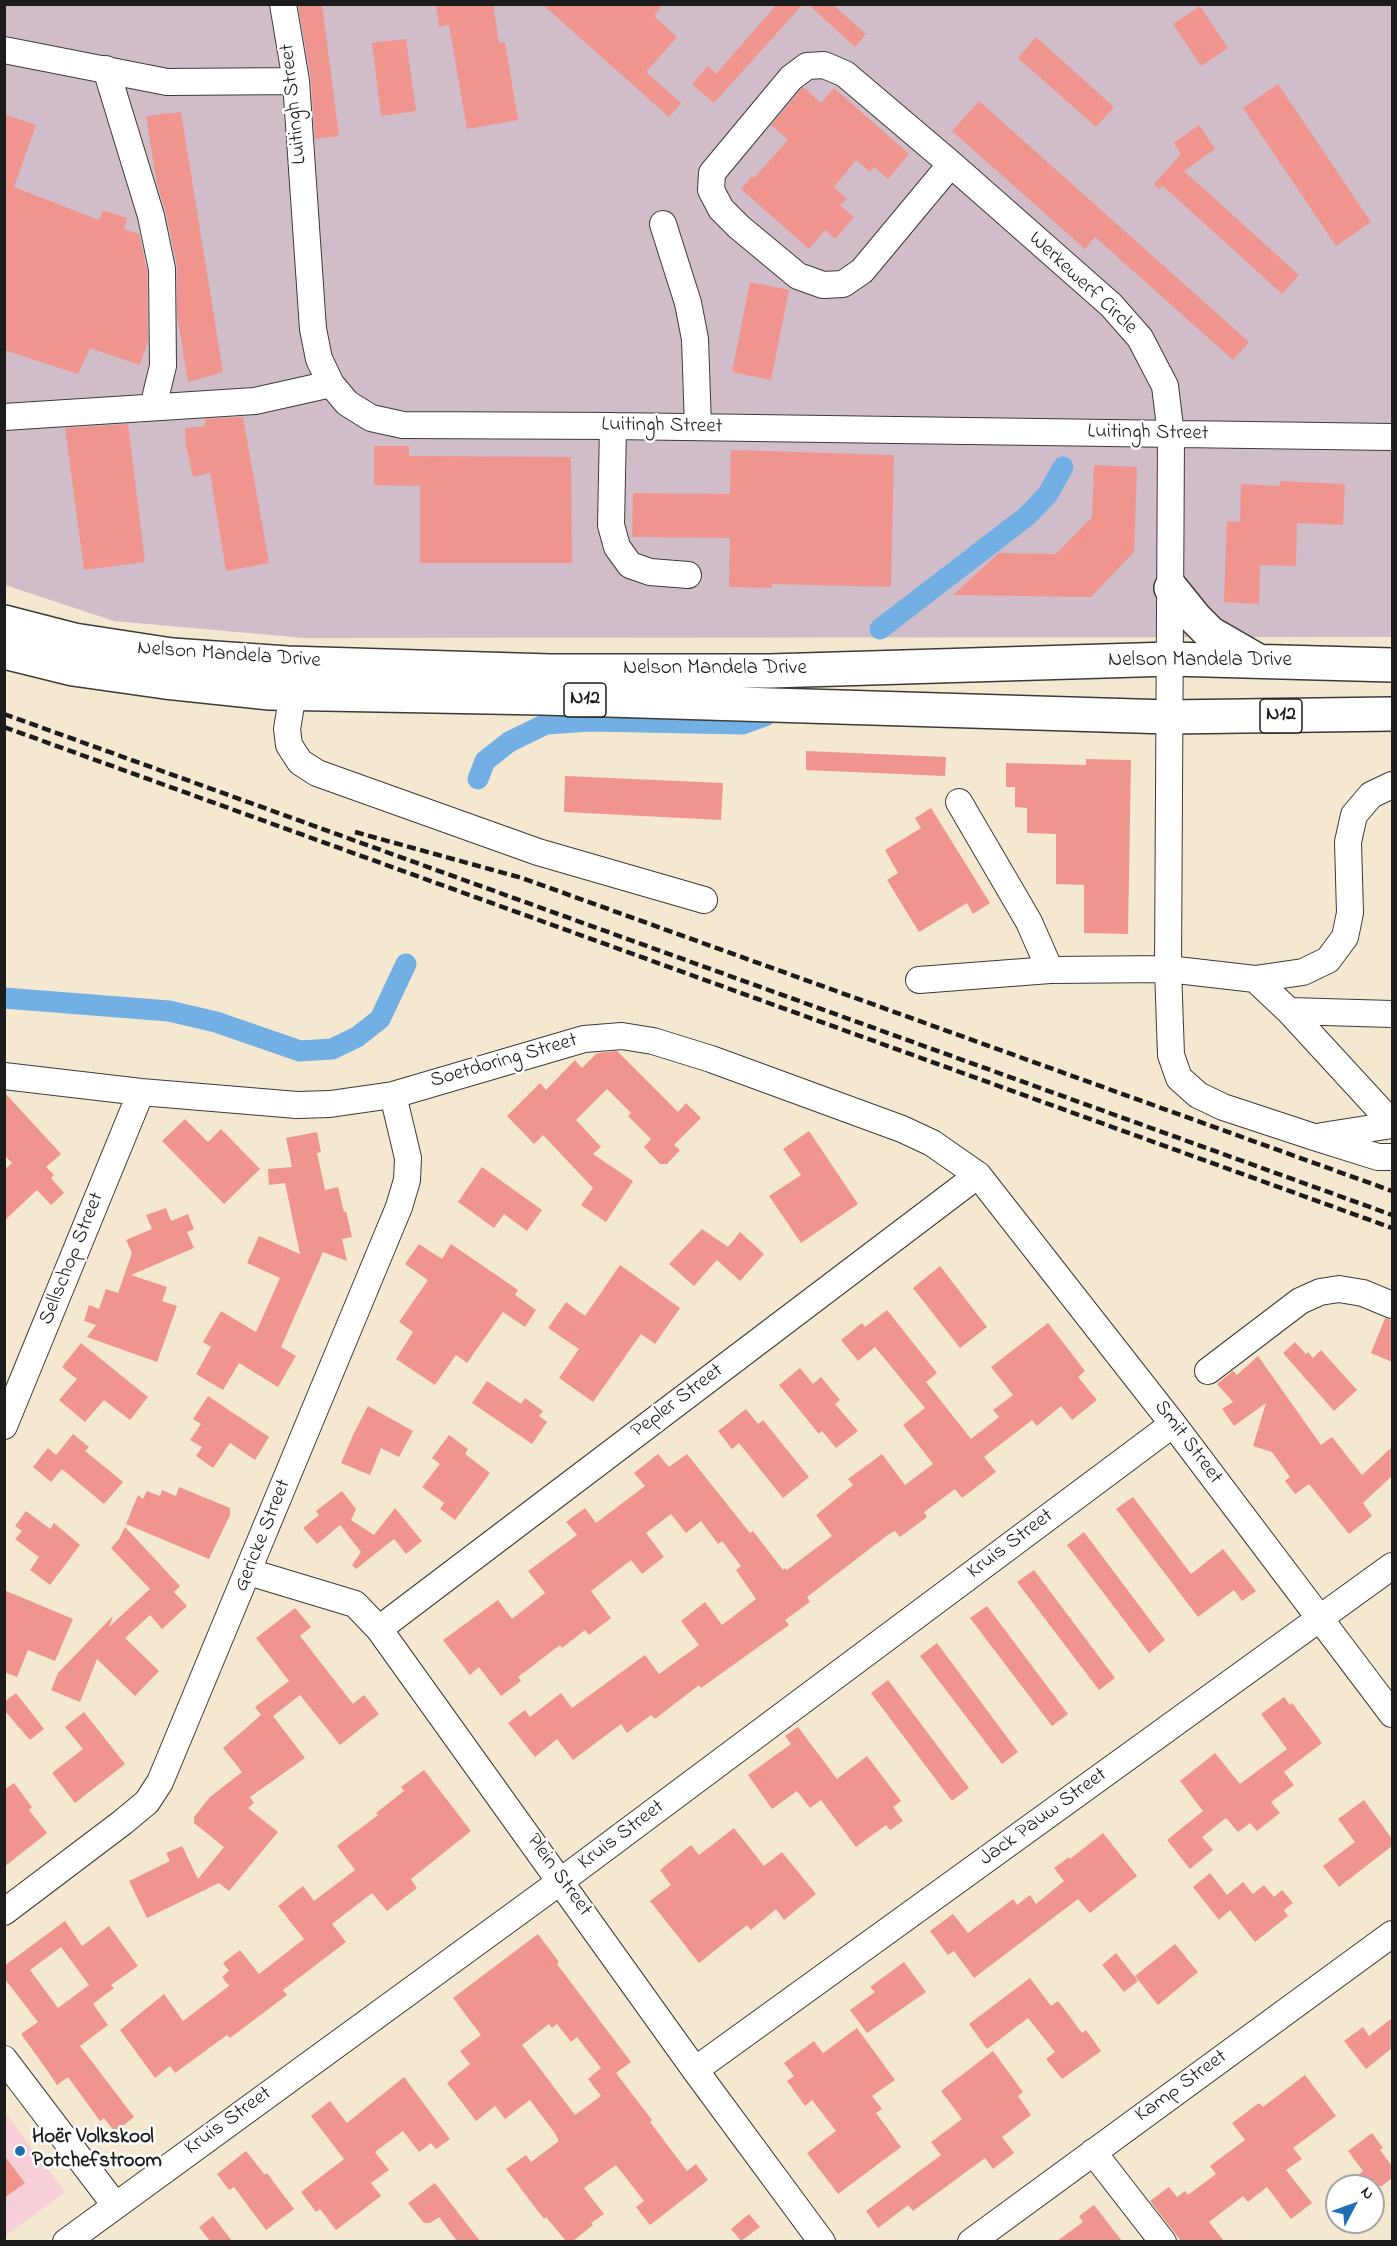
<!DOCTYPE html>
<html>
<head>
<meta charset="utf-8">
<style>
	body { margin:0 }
	#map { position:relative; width:1397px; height:2246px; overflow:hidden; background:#f4e8d1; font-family:"Indie Flower",sans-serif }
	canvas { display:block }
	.frame { position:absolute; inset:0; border:6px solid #1c1c1c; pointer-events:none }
	.north { position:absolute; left:1325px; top:2174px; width:60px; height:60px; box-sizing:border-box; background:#fff; border:2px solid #a4a4a4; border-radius:50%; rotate:49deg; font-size:16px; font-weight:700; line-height:24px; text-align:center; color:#1c1c1c }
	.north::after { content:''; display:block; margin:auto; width:21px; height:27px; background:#1f6fb2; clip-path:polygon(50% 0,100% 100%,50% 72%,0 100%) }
</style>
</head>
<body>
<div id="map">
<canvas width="1397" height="2246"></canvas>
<div class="frame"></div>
<div class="north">N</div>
</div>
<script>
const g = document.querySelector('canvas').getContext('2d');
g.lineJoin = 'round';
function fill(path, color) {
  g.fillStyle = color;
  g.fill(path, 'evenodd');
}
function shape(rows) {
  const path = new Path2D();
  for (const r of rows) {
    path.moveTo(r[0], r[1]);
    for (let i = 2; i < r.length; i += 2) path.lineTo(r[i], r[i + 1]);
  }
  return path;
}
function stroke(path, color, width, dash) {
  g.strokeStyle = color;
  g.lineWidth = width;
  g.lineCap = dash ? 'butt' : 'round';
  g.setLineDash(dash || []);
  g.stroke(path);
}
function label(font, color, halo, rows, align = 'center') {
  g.font = font + ' "Indie Flower",sans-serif';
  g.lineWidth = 5;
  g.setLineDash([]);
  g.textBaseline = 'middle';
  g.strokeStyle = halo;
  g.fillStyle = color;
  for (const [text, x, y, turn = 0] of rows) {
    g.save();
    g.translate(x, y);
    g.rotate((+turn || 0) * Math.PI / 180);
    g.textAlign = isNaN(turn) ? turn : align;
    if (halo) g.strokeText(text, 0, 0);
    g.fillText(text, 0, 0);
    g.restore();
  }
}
const built = shape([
	[4,2111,65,2192,5,2236,4,2236]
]);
const industrial = shape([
	[5,5,1392,5,1392,637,304,638,114,621,5,585]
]);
const canal = shape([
	[880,629,1027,516,1048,494,1063,467],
	[478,779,485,761,509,742,546,724,590,721,743,724,765,716],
	[4,998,169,1011,216,1022,300,1051,332,1049,357,1037,380,1019,406,964]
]);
const building = shape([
	[298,4,322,4,339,136,315,139,311,79],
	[436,4,493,4,499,43,505,42,518,120,467,129,449,25,439,27],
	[542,4,663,4,654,16,677,37,646,72,681,103,669,117],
	[777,4,803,4,714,103,692,84,708,66,716,74],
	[808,4,832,4,866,34,855,47],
	[1200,6,1228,48,1201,66,1173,24],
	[1036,37,1114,107,1096,127,1018,58],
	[406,39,416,111,381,116,372,43],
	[1278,84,1371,222,1336,246,1243,108],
	[803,87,821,103,834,88,909,154,888,179,874,167,870,172,856,160,834,187,847,199,840,205,854,217,835,239,825,230,809,249,741,189,752,176,754,178,788,140,771,125],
	[979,101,1249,342,1233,360,1095,237,1085,249,952,131],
	[181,112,223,372,188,382,177,314,177,266,166,213,157,184,146,116],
	[4,114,36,125,14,187,99,220,103,210,127,218,124,229,139,234,147,271,148,341,140,365,90,348,78,374,4,350],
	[1199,125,1215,149,1184,171,1299,275,1282,294,1163,186,1159,189,1154,184,1181,154,1174,143],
	[750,282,789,290,771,380,732,372],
	[243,417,269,563,226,571,210,473,193,477,186,446,185,428,205,426,205,419],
	[128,424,145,562,84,570,65,428],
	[374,446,409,446,409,456,571,457,572,563,420,563,420,486,374,485],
	[731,450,894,455,891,587,772,584,772,588,729,587,730,538,632,537,633,493,730,494],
	[1094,465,1137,467,1134,552,1091,597,953,595,999,553,1056,554,1092,517],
	[1280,481,1345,484,1343,525,1297,523,1296,566,1260,565,1259,604,1224,602,1227,521,1240,522,1241,484,1280,486],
	[806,751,946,757,945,776,806,770],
	[1086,759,1131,760,1128,934,1084,933,1084,885,1056,884,1056,834,1027,833,1027,808,1015,807,1015,787,1006,787,1006,763,1086,765],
	[565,776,723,783,721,820,564,812],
	[931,808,990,903,973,914,967,903,919,932,887,880,898,873,885,850,921,828,915,818],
	[617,1051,678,1112,686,1103,701,1118,674,1145,680,1150,667,1164,660,1164,644,1147,651,1139,628,1116,631,1113,607,1089,576,1120,601,1147,593,1154,633,1181,606,1222,581,1205,593,1188,543,1135,534,1144,507,1116,540,1083,546,1090,575,1060,582,1068,597,1053],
	[4,1092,61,1154,46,1167,54,1175,51,1178,64,1193,51,1205,37,1190,4,1221,4,1170,12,1163,4,1155],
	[185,1119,208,1142,221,1129,260,1169,224,1204,162,1141],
	[809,1131,858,1204,801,1243,769,1196,801,1175,783,1149],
	[317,1132,321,1152,317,1153,325,1190,338,1187,344,1212,346,1211,352,1237,342,1239,347,1261,323,1252,281,1347,296,1356,278,1387,239,1363,223,1390,196,1374,211,1347,203,1342,221,1311,256,1332,280,1278,247,1263,259,1236,300,1254,285,1183,269,1185,268,1169,292,1167,286,1138],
	[482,1167,542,1210,527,1231,504,1214,494,1228,458,1202],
	[166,1208,171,1221,188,1214,194,1229,187,1232,194,1248,131,1275,167,1287,162,1301,177,1306,157,1362,87,1337,96,1325,84,1321,89,1305,99,1309,106,1289,118,1293,132,1253,126,1240,152,1229,146,1215],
	[702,1229,728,1247,740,1232,764,1254,740,1281,717,1260,694,1286,669,1264],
	[419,1244,442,1259,451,1244,518,1290,515,1295,536,1310,525,1327,503,1312,467,1363,456,1355,435,1385,396,1359,413,1332,399,1322,428,1280,405,1264],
	[620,1265,680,1308,655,1344,641,1334,593,1402,559,1378,579,1349,548,1328,566,1302,585,1316],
	[940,1266,987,1327,960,1348,913,1288],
	[887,1310,937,1373,926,1382,971,1439,999,1417,993,1410,1013,1395,991,1367,1048,1323,1085,1371,1078,1377,1097,1400,1072,1420,1061,1406,1037,1426,1032,1420,984,1457,996,1472,962,1498,955,1489,924,1512,927,1517,900,1537,895,1531,889,1534,807,1597,810,1602,785,1620,789,1625,701,1688,699,1685,655,1719,651,1715,627,1733,621,1724,573,1760,557,1739,535,1757,508,1723,525,1710,530,1717,561,1693,572,1708,645,1655,659,1674,699,1645,681,1621,705,1602,722,1625,756,1599,736,1570,741,1566,722,1541,718,1544,701,1521,686,1533,671,1514,646,1533,664,1557,642,1574,631,1560,591,1591,611,1618,589,1635,585,1630,562,1648,560,1645,518,1677,521,1681,501,1696,479,1667,470,1675,443,1640,498,1600,512,1619,545,1593,528,1571,577,1535,566,1522,585,1508,596,1523,645,1486,634,1473,658,1454,669,1467,687,1454,750,1533,753,1531,783,1570,785,1568,787,1570,832,1536,816,1515,853,1485,848,1479,882,1454,905,1485,933,1464,903,1425,925,1408,875,1347,858,1361,841,1340,862,1323,865,1327],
	[1385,1318,1392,1320,1392,1362,1371,1353],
	[1295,1342,1306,1354,1308,1352,1313,1358,1321,1350,1357,1390,1334,1411,1283,1353],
	[81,1343,148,1397,130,1420,104,1400,85,1422,59,1400,77,1379,62,1367],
	[1258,1356,1321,1445,1332,1437,1362,1475,1392,1447,1392,1476,1363,1503,1372,1516,1349,1534,1309,1484,1295,1494,1285,1481,1290,1477,1272,1452,1253,1446,1266,1403,1234,1426,1222,1409,1233,1402,1217,1384,1233,1371,1237,1375],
	[800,1368,813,1384,821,1377,840,1400,835,1404,858,1431,836,1448,822,1431,819,1434,779,1385],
	[487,1381,521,1404,525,1398,543,1411,539,1416,547,1422,532,1444,472,1403],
	[208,1396,269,1437,255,1460,230,1443,213,1468,196,1456,202,1447,190,1440,201,1424,193,1419],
	[368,1406,413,1431,399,1457,381,1448,370,1475,341,1463,354,1433],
	[746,1409,758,1424,763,1420,809,1477,783,1498,739,1443,732,1449,718,1431],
	[73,1434,89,1447,85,1451,123,1482,104,1504,62,1469,51,1482,33,1467,48,1448,56,1455],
	[449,1435,468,1449,465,1454,490,1473,455,1520,440,1509,444,1503,422,1487,440,1464,432,1458],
	[179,1487,230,1508,230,1515,209,1559,126,1524,138,1495,143,1499,147,1491,160,1496,162,1490,176,1496],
	[342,1491,356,1509,351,1520,374,1535,395,1508,422,1541,406,1554,394,1539,356,1569,352,1565,361,1552,340,1525,317,1544,303,1528,319,1515,316,1511],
	[1133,1497,1191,1574,1223,1549,1256,1591,1242,1601,1234,1590,1198,1617,1116,1509],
	[26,1511,50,1529,54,1523,80,1545,50,1585,30,1570,39,1557,15,1539,22,1531,15,1526],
	[125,1527,180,1586,174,1592,187,1606,162,1629,150,1615,125,1638,159,1671,135,1696,97,1659,80,1702,51,1690,58,1673,113,1616,109,1627,150,1589,111,1548,119,1539],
	[1084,1532,1165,1640,1149,1653,1067,1545],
	[1034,1570,1115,1678,1099,1690,1017,1582],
	[4,1590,73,1619,55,1661,28,1650,17,1677,4,1672],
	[987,1606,1068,1714,1052,1726,970,1618],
	[295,1608,311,1627,300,1636,353,1704,364,1695,379,1714,340,1745,300,1695,273,1716,305,1758,250,1797,254,1803,248,1808,278,1832,229,1891,219,1883,147,1918,129,1881,170,1861,166,1853,182,1846,198,1879,224,1847,194,1823,194,1817,210,1797,242,1772,223,1748,261,1715,255,1707,289,1681,256,1638],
	[937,1643,1018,1752,1002,1764,920,1656],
	[888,1680,969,1788,952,1801,871,1693],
	[16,1693,44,1729,30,1740,4,1710,4,1702],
	[1284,1697,1290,1705,1292,1703,1322,1743,1284,1772,1294,1785,1271,1802,1280,1813,1257,1831,1250,1823,1238,1832,1226,1818,1202,1837,1213,1850,1190,1869,1167,1840,1203,1811,1180,1781,1215,1753,1240,1784,1287,1749,1261,1714],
	[84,1712,125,1764,75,1803,52,1773,83,1749,65,1727],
	[798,1727,837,1779,867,1756,901,1801,893,1807,903,1821,890,1830,886,1825,856,1847,821,1800,810,1808,797,1791,772,1809,748,1775,791,1744,785,1736],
	[424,1770,471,1831,411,1879,417,1888,387,1911,372,1893,332,1924,346,1942,283,1990,287,1995,230,2038,227,2035,175,2073,170,2066,155,2078,120,2030,164,1994,183,2021,229,1986,222,1977,229,1971,223,1963,240,1950,259,1974,304,1939,278,1906,303,1886,314,1901,355,1870,337,1846,378,1815,376,1813,404,1791,401,1787],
	[14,1783,32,1807,29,1810,47,1833,4,1867,4,1790],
	[1364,1800,1392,1839,1392,1846,1339,1887,1323,1866,1355,1842,1338,1819],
	[734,1828,764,1866,782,1852,816,1894,784,1920,776,1909,751,1930,747,1925,699,1963,650,1901,671,1885,660,1870,691,1845,699,1855],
	[1103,1833,1137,1876,1090,1913,1078,1899,974,1978,954,1951,948,1955,930,1931,953,1914,968,1933,1013,1899,1017,1905,1030,1895,1036,1904,1064,1881,1054,1868,1069,1857,1070,1859],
	[1210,1873,1227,1895,1243,1882,1253,1894,1264,1885,1274,1897,1282,1890,1293,1903,1284,1910,1288,1916,1255,1942,1230,1910,1219,1920,1193,1887],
	[65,1921,82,1946,109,1926,138,1966,111,1985,114,1988,93,2004,108,2025,80,2046,134,2117,115,2132,104,2118,100,2121,68,2077,57,2085,47,2070,21,2034,38,2022,4,1978,4,1966],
	[61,1947,89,1985,58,2008,30,1970],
	[538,1934,559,1962,557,1964,631,2062,616,2073,652,2120,650,2122,687,2171,696,2164,708,2180,650,2225,636,2207,644,2201,616,2165,584,2188,604,2214,591,2223,593,2225,573,2241,566,2241,546,2217,544,2219,506,2169,526,2155,531,2162,559,2141,554,2132,530,2100,505,2119,495,2106,476,2121,447,2083,470,2064,460,2051,481,2035,453,1998],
	[549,2024,552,2028,557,2024,571,2042,577,2037,601,2068,588,2079,601,2096,575,2115,522,2045],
	[1175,1944,1198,1972,1158,2005,1135,1976],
	[1116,1953,1138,1981,1124,1992,1102,1965],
	[904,1962,926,1992,867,2033,850,2010,875,1992,870,1987],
	[1030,1978,1051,2006,1058,2001,1082,2033,1086,2030,1101,2051,1062,2079,1046,2059,1055,2052,1028,2018,987,2049,969,2024],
	[1392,2018,1392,2048,1366,2069,1344,2041,1363,2027,1369,2036],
	[857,2028,895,2080,872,2096,882,2109,876,2113,901,2147,838,2194,807,2153,836,2131,812,2100,805,2106,787,2081,794,2076,784,2063,814,2041,823,2053],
	[993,2051,1023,2092,1018,2096,1031,2115,1002,2137,1014,2153,993,2169,985,2158,913,2211,908,2205,878,2228,866,2211,941,2155,931,2142,962,2119,941,2091],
	[1305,2075,1336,2116,1293,2148,1302,2159,1286,2170,1312,2203,1291,2219,1267,2187,1248,2202,1243,2196,1209,2222,1224,2241,1181,2241,1150,2201,1169,2187,1177,2197,1185,2191,1188,2195,1216,2174,1210,2166,1245,2140,1232,2123,1259,2103,1263,2107],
	[404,2077,450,2139,436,2149,431,2143,419,2152,403,2131,375,2152,389,2170,371,2183,381,2196,336,2230,320,2209,316,2212,301,2192,344,2159,311,2116,330,2101,347,2123],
	[1372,2133,1383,2148,1380,2150,1392,2166,1392,2178,1382,2186,1343,2186,1363,2171,1348,2151],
	[246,2151,265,2175,267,2173,294,2209,266,2230,234,2187,229,2190,217,2174],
	[4,2155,25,2183,4,2198],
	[435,2183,480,2241,457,2241,439,2217,430,2223,424,2223,408,2203],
	[1094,2205,1122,2241,1057,2241,1083,2222,1079,2216],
	[749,2214,760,2227,741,2241,731,2229],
	[213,2216,232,2241,210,2241,199,2227]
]);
const minor = shape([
	[283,4,296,81,313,329,319,359,331,384,347,403,371,418,403,425,613,426,1392,437],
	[4,50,167,82,296,81],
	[106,69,151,216,162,269,163,366,153,407],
	[951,164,862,271,843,284,823,285,798,276,739,227,721,209,711,190,712,173,791,78,807,66,824,65,845,74,951,164,1111,305,1140,338,1165,386,1171,435,1168,969,1171,1055,1179,1078,1198,1095,1223,1107,1314,1137,1378,1157,1392,1157],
	[663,224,688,303,695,339,698,427],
	[4,417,255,401,331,384],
	[613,426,611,525,617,547,630,565,650,572,688,575],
	[293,693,287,729,289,745,300,762,317,773,538,852,704,900],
	[959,802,1029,922,1050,970,1168,969,1255,979,1303,972,1328,960,1345,937,1350,913,1348,842,1354,815,1371,795,1392,785],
	[1255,979,1289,1011,1392,1123],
	[919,980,1050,970],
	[1289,1011,1392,1014],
	[4,1076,141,1092,297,1105,330,1104,393,1095,584,1039,622,1036,653,1041,711,1059,902,1129,932,1143,978,1175,1173,1424,1392,1714],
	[1322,1136,1392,1125],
	[1208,1371,1300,1301,1320,1292,1339,1289,1363,1293,1392,1305],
	[4,1426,141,1092],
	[249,1572,355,1604,379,1629,695,2070,822,2242],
	[379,1629,978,1175],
	[4,1912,123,1822,147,1802,160,1782,399,1207,407,1180,408,1158,393,1095],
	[4,2059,115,2205],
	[695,2070,1392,1566],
	[1093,2152,1163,2242],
	[66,2242,561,1881,1173,1424],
	[971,2242,1392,1934]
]);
const highway = shape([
	[1171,588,1196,619,1210,633,1255,659],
	[4,622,74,640,172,655,287,663,550,671,770,671,1171,659,1392,665],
	[4,652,73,669,165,682,270,693,542,698,1169,717,1392,714]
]);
const rail = shape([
	[4,714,1392,1215],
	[4,727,1392,1228],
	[355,832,522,878,1392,1191]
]);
const markers = [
	[20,2151,6,"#1f6fb2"]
];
const shields = [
	[585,700,42],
	[1281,716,42]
];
const shieldNames = [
	["N12",585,700],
	["N12",1281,716]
];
const streetNames = [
	["Luitingh Street",295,104,-96],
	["Werkewerf Circle",1082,284,43],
	["Luitingh Street",662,427,1],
	["Luitingh Street",1148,434,1],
	["Nelson Mandela Drive",229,656,4],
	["Nelson Mandela Drive",1200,662],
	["Nelson Mandela Drive",715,670],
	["Soetdoring Street",504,1062,-16],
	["Sellschop Street",73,1259,-68],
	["Pepler Street",678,1402,-37],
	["Smit Street",1187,1443,53],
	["Gericke Street",264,1536,-68],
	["Kruis Street",1011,1545,-37],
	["Jack Pauw Street",1044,1818,-36],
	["Kruis Street",622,1836,-37],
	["Plein Street",558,1876,54],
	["Kamp Street",1182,2087,-36],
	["Kruis Street",229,2122,-36]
];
const poiNames = [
	["Hoër Volkskool",32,2139],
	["Potchefstroom",32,2163]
];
fill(built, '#f6cfd8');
fill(industrial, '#d1bdca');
stroke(canal, '#72afe4', 21);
fill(building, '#ef958e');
stroke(minor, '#3c3b37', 28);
stroke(highway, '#3c3b37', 36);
stroke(minor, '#fff', 26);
stroke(highway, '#fff', 33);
stroke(rail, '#1c1c1c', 4.5, [9, 4.5]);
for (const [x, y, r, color] of markers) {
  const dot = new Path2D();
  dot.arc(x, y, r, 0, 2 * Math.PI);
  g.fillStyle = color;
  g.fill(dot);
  stroke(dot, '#fff', 2);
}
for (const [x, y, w] of shields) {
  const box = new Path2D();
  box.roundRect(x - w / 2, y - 17, w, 34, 4.5);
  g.fillStyle = '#fff';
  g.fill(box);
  stroke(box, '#1c1c1c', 1.5);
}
label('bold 20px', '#1c1c1c', null, shieldNames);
label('21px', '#1c1c1c', '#fff', streetNames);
label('bold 21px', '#1c1c1c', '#fff', poiNames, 'left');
</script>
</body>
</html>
